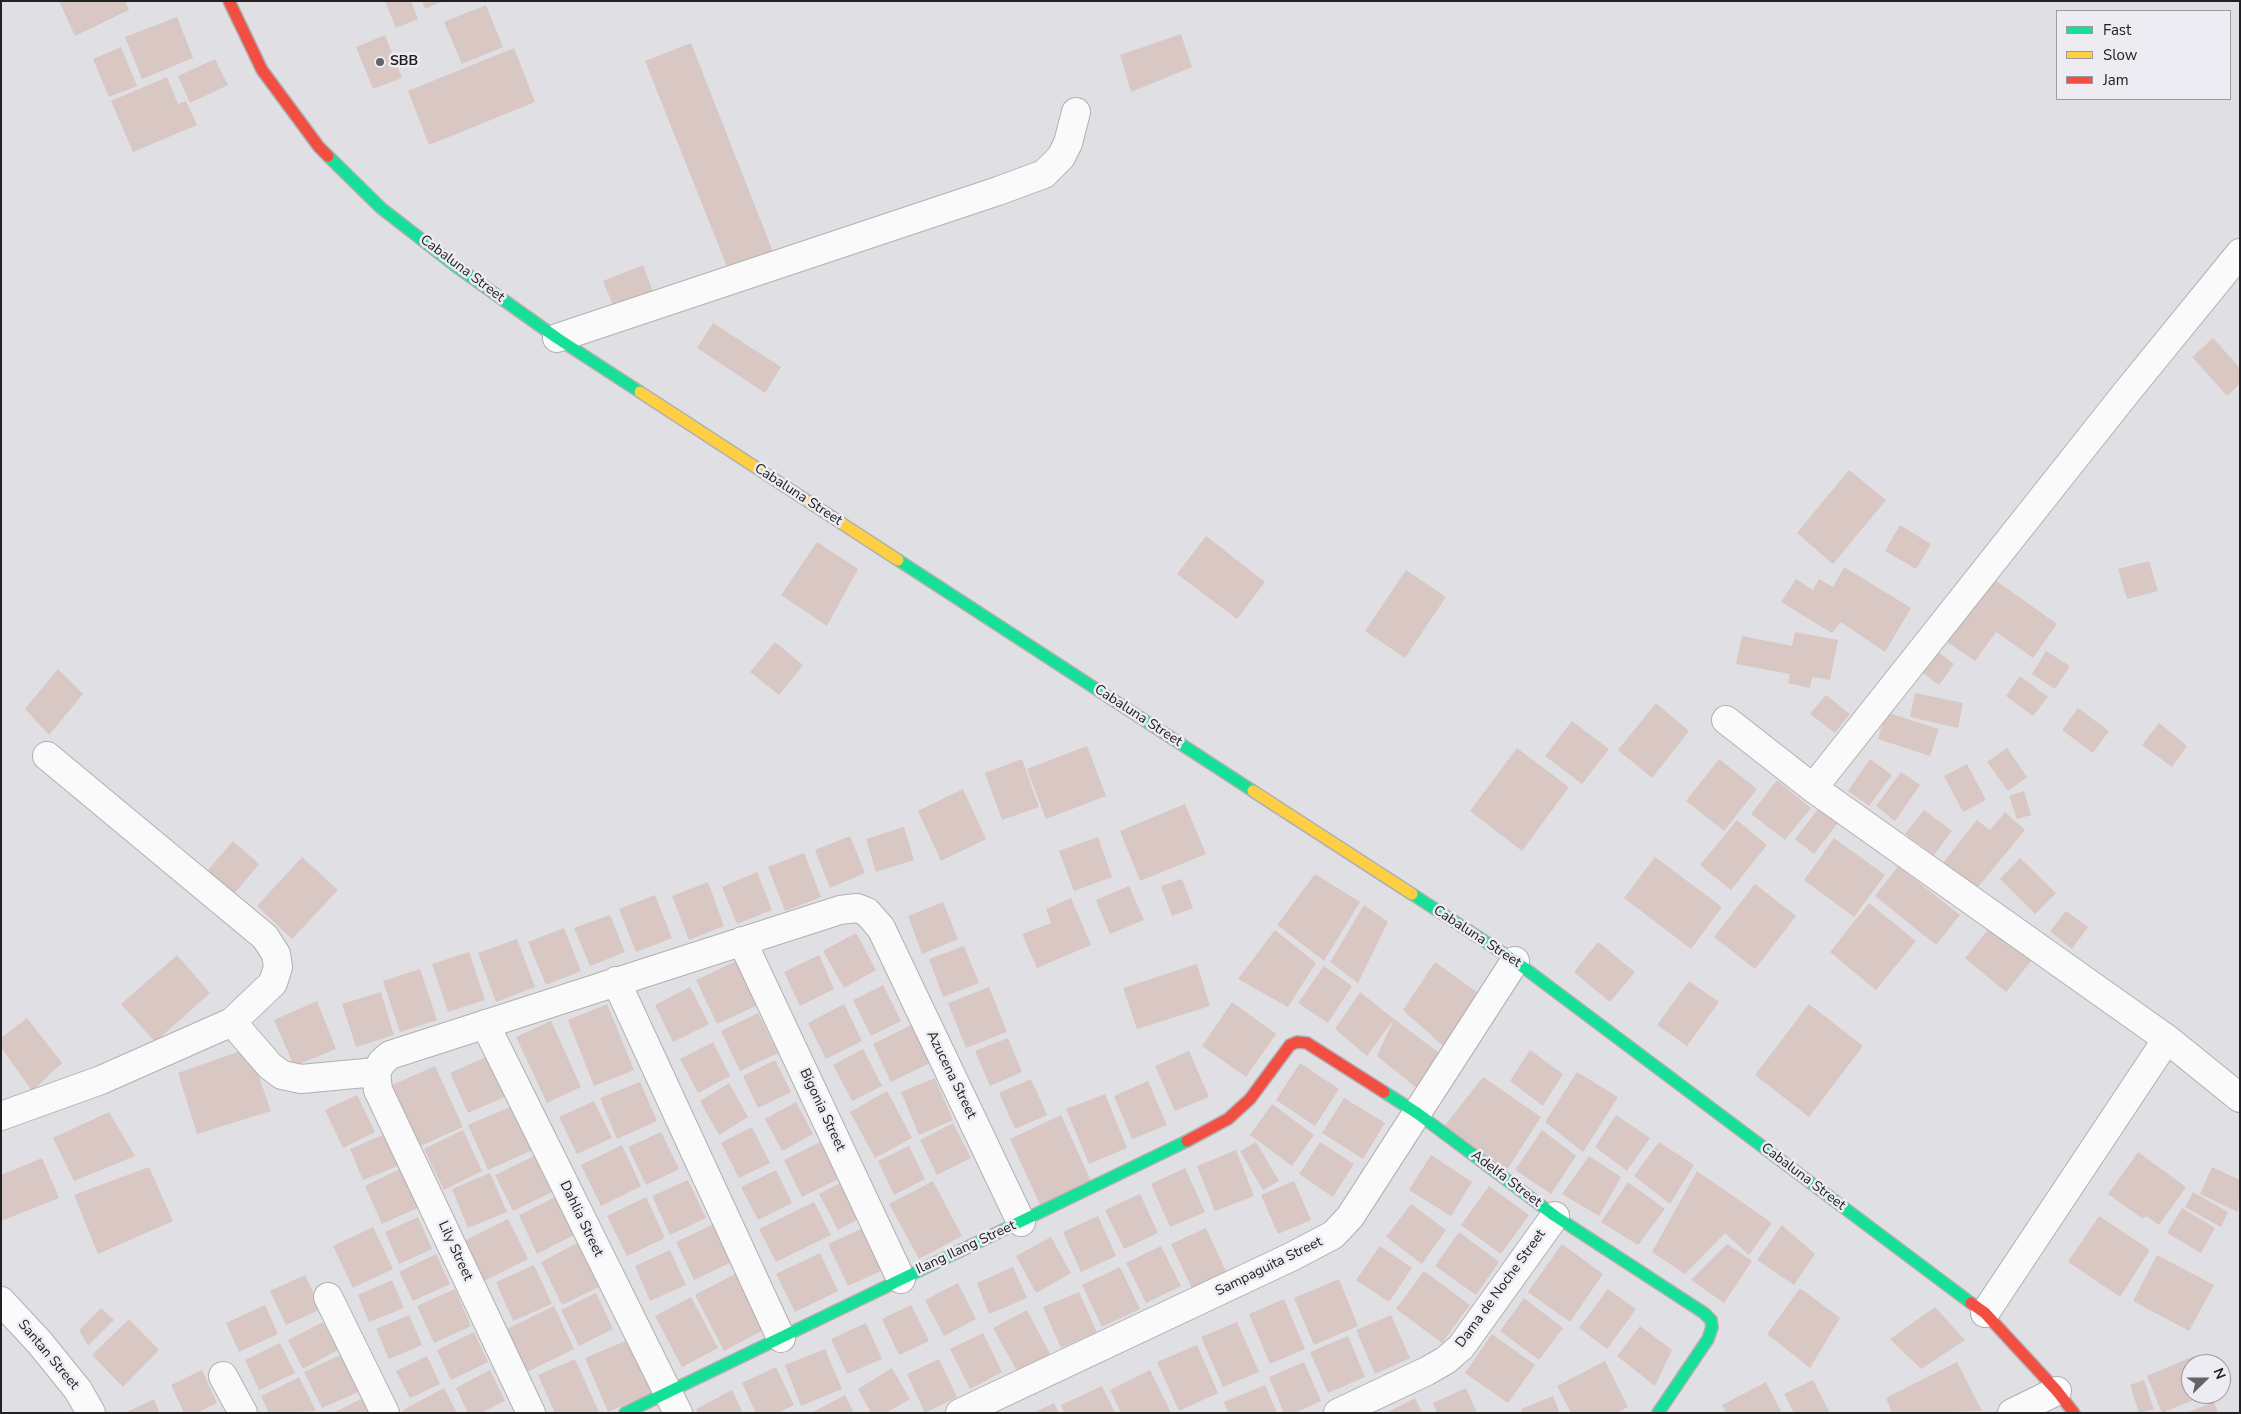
<!DOCTYPE html>
<html>
<head>
<meta charset="utf-8">
<style>
	body { margin:0 }
	#map { position:relative; width:2241px; height:1414px; overflow:hidden; background:#e0e0e4; font-family:"Nunito Sans",sans-serif }
	canvas { display:block }
	.frame { position:absolute; inset:0; border:2px solid #212023; pointer-events:none }
	.legend { position:absolute; left:2056px; top:10px; width:175px; height:90px; box-sizing:border-box; background:#edecf2; border:1px solid #9b9a9f; margin:0; padding:6px 9px; list-style:none; font-size:15px; color:#212023 }
	.legend li { display:flex; align-items:center; gap:10px; height:25px }
	.legend b { width:25px; border:1px solid #9b9a9f }
	.north { position:absolute; left:2181px; top:1354px; width:50px; height:50px; box-sizing:border-box; background:#edecf2; border:1px solid #9b9a9f; border-radius:50%; rotate:68deg; font-size:14px; font-weight:700; line-height:20px; text-align:center; color:#212023 }
	.north::after { content:''; display:block; margin:auto; width:18px; height:22px; background:#646367; clip-path:polygon(50% 0,100% 100%,50% 72%,0 100%) }
</style>
</head>
<body>
<div id="map">
<canvas width="2241" height="1414"></canvas>
<div class="frame"></div>
<ul class="legend">
<li><b style="height:6px;background:#16e098"></b>Fast</li>
<li><b style="height:6px;background:#ffcf43"></b>Slow</li>
<li><b style="height:6px;background:#f24e42"></b>Jam</li>
</ul>
<div class="north">N</div>
</div>
<script>
const g = document.querySelector('canvas').getContext('2d');
g.lineJoin = 'round';
function fill(path, color) {
  g.fillStyle = color;
  g.fill(path, 'evenodd');
}
function shape(rows) {
  const path = new Path2D();
  for (const r of rows) {
    path.moveTo(r[0], r[1]);
    for (let i = 2; i < r.length; i += 2) path.lineTo(r[i], r[i + 1]);
  }
  return path;
}
function stroke(path, color, width, dash) {
  g.strokeStyle = color;
  g.lineWidth = width;
  g.lineCap = dash ? 'butt' : 'round';
  g.setLineDash(dash || []);
  g.stroke(path);
}
function label(font, color, halo, rows, align = 'center') {
  g.font = font + ' "Nunito Sans",sans-serif';
  g.lineWidth = 5;
  g.setLineDash([]);
  g.textBaseline = 'middle';
  g.strokeStyle = halo;
  g.fillStyle = color;
  for (const [text, x, y, turn = 0] of rows) {
    g.save();
    g.translate(x, y);
    g.rotate((+turn || 0) * Math.PI / 180);
    g.textAlign = isNaN(turn) ? turn : align;
    if (halo) g.strokeText(text, 0, 0);
    g.fillText(text, 0, 0);
    g.restore();
  }
}
const building = shape([
	[59,1,125,1,129,10,75,36],
	[385,1,411,1,418,19,396,28],
	[422,1,444,1,425,9],
	[486,5,503,47,462,64,444,22],
	[177,17,193,58,142,79,125,37],
	[1181,34,1192,67,1131,92,1120,55],
	[385,35,402,78,373,89,356,47],
	[691,43,773,252,728,269,645,61],
	[121,47,137,86,109,97,93,59],
	[514,48,535,102,429,145,408,91],
	[215,59,228,85,190,103,178,76],
	[167,77,178,104,186,101,197,125,133,152,111,101],
	[643,265,653,292,614,308,603,281],
	[713,323,781,367,765,393,697,348],
	[2213,338,2240,368,2240,384,2227,396,2192,357],
	[1849,470,1886,500,1833,564,1797,533],
	[1900,525,1931,544,1916,569,1885,551],
	[1206,536,1265,582,1237,619,1177,574],
	[817,542,858,569,827,626,781,595],
	[2149,561,2158,591,2127,599,2118,569],
	[1844,567,1911,608,1885,652,1841,622,1832,633,1781,602,1796,579,1813,590,1819,579,1833,587],
	[1406,570,1446,597,1405,658,1365,631],
	[1988,575,2057,624,2033,658,1996,632,1975,661,1943,639],
	[1795,632,1838,640,1830,680,1812,677,1810,688,1788,683,1790,674,1736,664,1742,636,1792,646],
	[775,642,803,665,779,695,750,672],
	[1936,650,1954,664,1939,685,1920,671],
	[2046,651,2070,666,2055,689,2032,674],
	[58,669,83,694,49,735,25,709],
	[2020,676,2048,697,2033,716,2006,696],
	[1915,693,1963,703,1958,728,1910,717],
	[1826,695,1850,714,1835,733,1810,714],
	[1656,703,1689,731,1652,778,1618,750],
	[2078,708,2109,731,2093,753,2062,730],
	[1886,712,1939,729,1930,756,1878,739],
	[1572,721,1609,749,1582,784,1545,756],
	[2159,723,2187,746,2172,767,2142,745],
	[1087,746,1106,796,1046,819,1027,769],
	[1517,748,1569,787,1522,851,1470,811],
	[2007,748,2027,777,2008,791,1987,762],
	[1022,759,1039,807,1002,820,985,773],
	[1719,759,1757,789,1724,831,1686,801],
	[1870,759,1892,775,1869,806,1848,791],
	[1967,764,1986,800,1963,812,1944,776],
	[1901,772,1920,785,1895,821,1876,806],
	[1777,780,1811,808,1785,840,1751,814],
	[963,789,986,839,941,861,918,811],
	[2024,791,2031,815,2017,819,2009,796],
	[1185,804,1206,854,1140,881,1120,831],
	[1821,805,1840,820,1814,854,1795,839],
	[1924,810,1952,831,1934,855,1905,834],
	[2005,812,2025,830,1974,892,1942,864,1977,820,1990,830],
	[1737,820,1767,845,1731,890,1700,865],
	[904,827,914,860,876,872,866,839],
	[850,836,865,873,830,888,815,850],
	[1098,837,1112,877,1074,891,1059,851],
	[1834,838,1885,875,1854,917,1804,880],
	[233,841,259,864,229,900,202,877],
	[804,853,821,897,785,911,768,867],
	[302,857,338,890,292,939,257,906],
	[1655,857,1722,907,1691,949,1624,898],
	[2020,858,2056,893,2035,914,2000,879],
	[1898,866,1960,915,1936,945,1875,896],
	[757,872,772,910,737,924,722,887],
	[1315,874,1360,902,1324,961,1277,925],
	[1182,879,1193,908,1172,916,1161,886],
	[708,882,724,926,689,940,672,896],
	[1755,884,1796,916,1755,969,1714,937],
	[1129,886,1144,920,1110,934,1096,900],
	[655,895,672,938,636,952,619,909],
	[1071,898,1091,945,1037,968,1022,934,1051,923,1046,909],
	[943,902,958,939,922,954,908,916],
	[1869,903,1916,941,1876,990,1830,952],
	[1364,905,1388,922,1358,983,1330,962],
	[2066,911,2088,927,2072,949,2050,931],
	[610,915,625,952,590,966,574,928],
	[1991,926,2032,960,2006,992,1965,958],
	[564,928,581,971,546,985,528,942],
	[1275,930,1316,963,1288,1007,1238,979],
	[856,933,876,970,844,988,823,951],
	[517,939,535,987,496,1002,478,953],
	[1598,942,1635,972,1610,1002,1574,972],
	[964,946,979,983,943,997,929,959],
	[469,952,485,1000,448,1012,432,964],
	[177,955,210,993,155,1042,121,1004],
	[819,955,834,989,800,1006,784,972],
	[736,961,758,1005,717,1024,696,980],
	[1435,962,1485,998,1451,1053,1403,1010],
	[1197,964,1210,1006,1137,1029,1123,988],
	[1324,966,1352,986,1328,1023,1298,1003],
	[420,969,437,1020,400,1032,383,981],
	[1689,981,1719,1002,1687,1046,1657,1025],
	[883,985,901,1021,871,1036,853,1000],
	[690,987,709,1024,673,1042,655,1005],
	[989,987,1007,1032,966,1048,948,1003],
	[381,992,394,1035,356,1047,342,1004],
	[1360,992,1394,1019,1367,1056,1335,1029],
	[317,1001,336,1049,294,1066,274,1020],
	[1232,1002,1276,1034,1246,1077,1202,1046],
	[607,1004,634,1070,594,1086,568,1020],
	[844,1004,862,1041,826,1059,808,1023],
	[1809,1004,1863,1046,1809,1117,1755,1075],
	[758,1013,778,1053,740,1071,721,1031],
	[27,1018,62,1063,32,1091,1,1047,1,1038],
	[1394,1019,1442,1055,1418,1089,1377,1056],
	[551,1021,581,1087,547,1103,516,1037],
	[913,1024,932,1062,891,1082,873,1044],
	[1008,1038,1022,1072,990,1086,975,1051],
	[713,1042,730,1076,698,1093,680,1059],
	[249,1048,271,1111,197,1134,178,1073],
	[863,1049,882,1086,852,1101,833,1065],
	[1530,1050,1563,1074,1543,1106,1510,1081],
	[1189,1051,1209,1097,1175,1111,1155,1066],
	[490,1055,509,1095,468,1113,450,1073],
	[775,1060,791,1092,758,1108,743,1076],
	[1300,1063,1339,1089,1315,1126,1276,1100],
	[435,1066,463,1127,418,1147,390,1086],
	[1577,1072,1618,1097,1583,1152,1545,1122],
	[1483,1077,1541,1117,1505,1173,1443,1128],
	[935,1078,953,1120,919,1135,901,1092],
	[1031,1079,1047,1115,1015,1129,999,1093],
	[1148,1081,1167,1125,1132,1139,1114,1096],
	[640,1082,657,1121,617,1139,600,1098],
	[729,1083,748,1117,719,1135,700,1101],
	[887,1091,912,1138,875,1158,850,1112],
	[1105,1094,1127,1148,1089,1164,1066,1109],
	[357,1095,375,1132,343,1148,325,1110],
	[1344,1098,1385,1123,1363,1159,1322,1133],
	[594,1101,612,1138,577,1154,559,1117],
	[796,1102,813,1134,782,1151,765,1119],
	[517,1104,537,1148,488,1170,468,1125],
	[1272,1104,1314,1135,1292,1166,1250,1135],
	[109,1112,135,1156,74,1181,53,1138],
	[1061,1115,1092,1183,1041,1207,1010,1139],
	[1616,1115,1650,1138,1627,1171,1595,1147],
	[953,1123,971,1158,937,1175,920,1140],
	[752,1127,770,1163,739,1178,721,1143],
	[463,1130,482,1171,444,1190,424,1149],
	[1542,1130,1576,1156,1551,1194,1515,1170],
	[661,1132,679,1169,646,1185,628,1147],
	[385,1134,398,1166,363,1180,350,1149],
	[820,1142,838,1179,802,1197,784,1160],
	[1256,1142,1279,1181,1263,1190,1240,1151],
	[1320,1142,1354,1164,1333,1197,1299,1174],
	[1659,1142,1694,1165,1670,1204,1634,1176],
	[622,1145,641,1186,601,1206,581,1165],
	[909,1146,925,1179,894,1195,878,1161],
	[1236,1150,1254,1196,1215,1211,1197,1166],
	[2138,1152,2186,1187,2159,1225,2146,1216,2143,1219,2108,1194],
	[1431,1155,1472,1182,1451,1216,1409,1190],
	[534,1156,552,1192,513,1211,495,1175],
	[1589,1156,1621,1177,1599,1216,1562,1194],
	[42,1158,59,1198,1,1221,1,1175],
	[406,1166,424,1205,382,1224,365,1186],
	[149,1167,173,1221,98,1254,74,1195],
	[2212,1167,2240,1180,2238,1212,2200,1194],
	[1185,1168,1205,1212,1170,1227,1151,1184],
	[776,1170,792,1203,758,1220,741,1187],
	[1697,1171,1772,1223,1749,1255,1725,1233,1685,1274,1652,1252],
	[490,1173,507,1212,468,1228,452,1189],
	[688,1180,706,1218,670,1235,652,1196],
	[844,1181,862,1217,838,1230,819,1194],
	[933,1181,962,1236,919,1259,889,1204],
	[1294,1181,1311,1220,1278,1234,1261,1195],
	[1628,1182,1665,1209,1638,1245,1601,1222],
	[1489,1186,1529,1215,1501,1254,1461,1225],
	[2193,1192,2228,1212,2221,1227,2185,1207],
	[1140,1194,1158,1233,1124,1249,1105,1210],
	[557,1196,576,1234,537,1254,519,1215],
	[646,1197,665,1238,627,1256,607,1216],
	[814,1202,831,1235,776,1262,759,1229],
	[1411,1204,1446,1230,1422,1264,1386,1237],
	[2182,1208,2215,1228,2201,1253,2167,1233],
	[1098,1216,1116,1256,1081,1272,1063,1232],
	[2099,1216,2150,1250,2120,1297,2068,1262],
	[418,1217,432,1249,399,1264,385,1232],
	[508,1219,528,1259,484,1281,464,1241],
	[718,1222,736,1260,694,1280,676,1242],
	[1782,1225,1815,1254,1794,1285,1757,1260],
	[373,1227,393,1269,353,1288,333,1246],
	[1206,1228,1230,1280,1195,1295,1171,1244],
	[861,1229,881,1271,848,1286,828,1244],
	[1459,1232,1499,1262,1476,1295,1435,1266],
	[1051,1237,1071,1273,1036,1293,1016,1256],
	[577,1243,599,1287,562,1305,541,1262],
	[1562,1244,1603,1274,1570,1322,1528,1292],
	[1727,1244,1752,1261,1724,1303,1691,1280],
	[1161,1246,1181,1286,1146,1303,1126,1263],
	[1380,1246,1412,1268,1389,1302,1356,1280],
	[670,1250,686,1285,650,1301,635,1266],
	[820,1253,838,1291,795,1312,776,1274],
	[436,1254,450,1284,413,1301,399,1272],
	[2157,1255,2214,1285,2189,1331,2133,1301],
	[534,1265,552,1304,513,1321,496,1282],
	[1013,1267,1027,1298,989,1314,977,1283],
	[1120,1267,1140,1309,1102,1327,1082,1285],
	[1424,1271,1470,1305,1442,1343,1396,1309],
	[735,1274,765,1329,724,1351,695,1295],
	[305,1275,321,1309,286,1325,270,1291],
	[1339,1279,1358,1326,1314,1345,1294,1298],
	[392,1280,404,1308,369,1322,358,1295],
	[958,1283,976,1319,944,1336,925,1300],
	[1800,1288,1840,1318,1810,1368,1767,1334],
	[455,1289,471,1326,434,1343,417,1306],
	[1608,1289,1636,1309,1607,1349,1579,1328],
	[1079,1292,1097,1332,1061,1348,1043,1307],
	[596,1293,613,1329,579,1346,561,1310],
	[691,1297,718,1348,682,1367,655,1316],
	[1524,1298,1563,1328,1539,1360,1500,1331],
	[1284,1299,1305,1349,1270,1364,1249,1314],
	[265,1305,278,1334,239,1352,226,1323],
	[911,1305,929,1341,899,1355,882,1319],
	[554,1306,574,1349,527,1372,507,1329],
	[1935,1307,1965,1340,1921,1369,1890,1339],
	[101,1308,114,1320,88,1346,79,1330],
	[1027,1310,1050,1354,1017,1371,993,1328],
	[409,1315,422,1345,389,1359,376,1329],
	[1391,1315,1410,1358,1375,1374,1356,1330],
	[129,1319,159,1350,123,1387,92,1355],
	[323,1322,338,1350,303,1369,288,1340],
	[1237,1322,1259,1372,1223,1387,1201,1337],
	[866,1323,882,1359,847,1374,831,1339],
	[1640,1326,1672,1350,1655,1386,1617,1356],
	[474,1332,488,1362,451,1380,437,1350],
	[983,1333,1002,1372,970,1389,950,1349],
	[1492,1334,1535,1365,1508,1403,1465,1373],
	[1348,1336,1365,1377,1328,1393,1310,1352],
	[630,1339,653,1393,608,1412,585,1358],
	[280,1343,295,1373,259,1390,245,1360],
	[1197,1345,1218,1393,1179,1411,1157,1362],
	[825,1349,842,1389,801,1406,785,1365],
	[347,1352,365,1389,322,1408,304,1372],
	[427,1356,440,1384,410,1398,396,1371],
	[2194,1356,2197,1364,2191,1364,2191,1394,2208,1394,2162,1413,2147,1376],
	[575,1359,599,1412,597,1413,555,1413,538,1375],
	[939,1359,957,1397,925,1413,907,1374],
	[1605,1361,1628,1407,1616,1413,1571,1413,1557,1386],
	[1304,1362,1321,1401,1295,1413,1284,1413,1269,1377],
	[1957,1362,1982,1411,1892,1413,1886,1398],
	[776,1367,794,1405,778,1413,756,1413,742,1383],
	[892,1368,910,1399,886,1413,871,1413,858,1389],
	[202,1370,217,1403,197,1413,184,1413,171,1385],
	[490,1370,505,1401,481,1413,468,1413,456,1388],
	[1150,1370,1171,1413,1121,1413,1110,1390],
	[299,1377,316,1411,269,1413,261,1396],
	[1813,1380,1830,1413,1794,1413,1784,1394],
	[2144,1380,2154,1409,2139,1413,2130,1385],
	[1766,1382,1782,1413,1726,1413,1722,1405],
	[1265,1385,1277,1413,1228,1413,1224,1402],
	[1102,1386,1115,1413,1064,1413,1061,1405],
	[444,1388,457,1413,404,1413,403,1410],
	[1466,1388,1477,1413,1437,1413,1433,1403],
	[732,1390,743,1413,698,1413,696,1409],
	[369,1395,377,1413,333,1413],
	[845,1395,854,1413,811,1413],
	[1553,1396,1560,1413,1522,1413,1521,1409],
	[1415,1398,1422,1413,1386,1413],
	[154,1399,160,1413,125,1413],
	[2214,1402,2218,1413,2186,1413],
	[1054,1403,1059,1413,1033,1413]
]);
const street = shape([
	[557,338,998,191,1044,174,1061,157,1068,143,1076,112],
	[1726,720,1813,788,2167,1039,2240,1098],
	[47,756,265,937,276,954,278,967,273,983,232,1022,270,1066,282,1075,301,1079,376,1072],
	[1813,788,2126,393,2240,253],
	[742,941,901,1279],
	[616,981,781,1338],
	[485,1024,678,1413],
	[1,1116,101,1080,232,1022],
	[328,1297,385,1413],
	[1,1301,40,1343,78,1390,91,1413],
	[1985,1313,2167,1039],
	[223,1376,243,1413],
	[531,1413,378,1090,376,1072,382,1062,390,1055,840,910,857,908,867,912,881,928,1021,1222],
	[960,1413,1291,1257,1333,1235,1350,1217,1515,961],
	[1338,1413,1427,1371,1446,1360,1461,1347,1555,1216],
	[2012,1413,2057,1391]
]);
const fast = shape([
	[328,156,381,208,457,267,557,338,640,392],
	[898,560,1253,791],
	[1412,894,1515,961,1971,1303],
	[1384,1092,1417,1113,1555,1216,1704,1313,1711,1320,1712,1327,1708,1339,1658,1413],
	[625,1413,1187,1141]
]);
const slow = shape([
	[640,392,898,560],
	[1253,791,1412,894]
]);
const jam = shape([
	[229,1,262,70,319,147,328,156],
	[1187,1141,1228,1119,1250,1099,1290,1045,1297,1042,1307,1043,1384,1092],
	[1971,1303,1985,1313,2057,1391,2074,1413]
]);
const markers = [
	[380,62,5,"#646367"]
];
const poiNames = [
	["SBB",390,62]
];
const streetNames = [
	["Cabaluna Street",462,269,37],
	["Cabaluna Street",798,495,33],
	["Cabaluna Street",1138,716,33],
	["Cabaluna Street",1477,937,33],
	["Azucena Street",951,1075,64],
	["Bigonia Street",822,1110,65],
	["Cabaluna Street",1803,1177,37],
	["Adelfa Street",1506,1179,37],
	["Dahlia Street",581,1219,64],
	["Ilang Ilang Street",966,1248,-25],
	["Lily Street",455,1251,65],
	["Sampaguita Street",1269,1267,-26],
	["Dama de Noche Street",1501,1289,-54],
	["Santan Street",48,1355,50]
];
fill(building, '#d8c7c3');
stroke(street, '#b0b0b2', 30);
stroke(fast, '#b0b0b2', 14);
stroke(slow, '#b0b0b2', 14);
stroke(jam, '#b0b0b2', 14);
stroke(street, '#fafafb', 28);
stroke(fast, '#16e098', 11);
stroke(slow, '#ffcf43', 11);
stroke(jam, '#f24e42', 11);
for (const [x, y, r, color] of markers) {
  const dot = new Path2D();
  dot.arc(x, y, r, 0, 2 * Math.PI);
  g.fillStyle = color;
  g.fill(dot);
  stroke(dot, '#edecf2', 2);
}
label('bold 14px', '#212023', '#edecf2', poiNames, 'left');
label('14px', '#212023', '#edecf2', streetNames);
</script>
</body>
</html>
